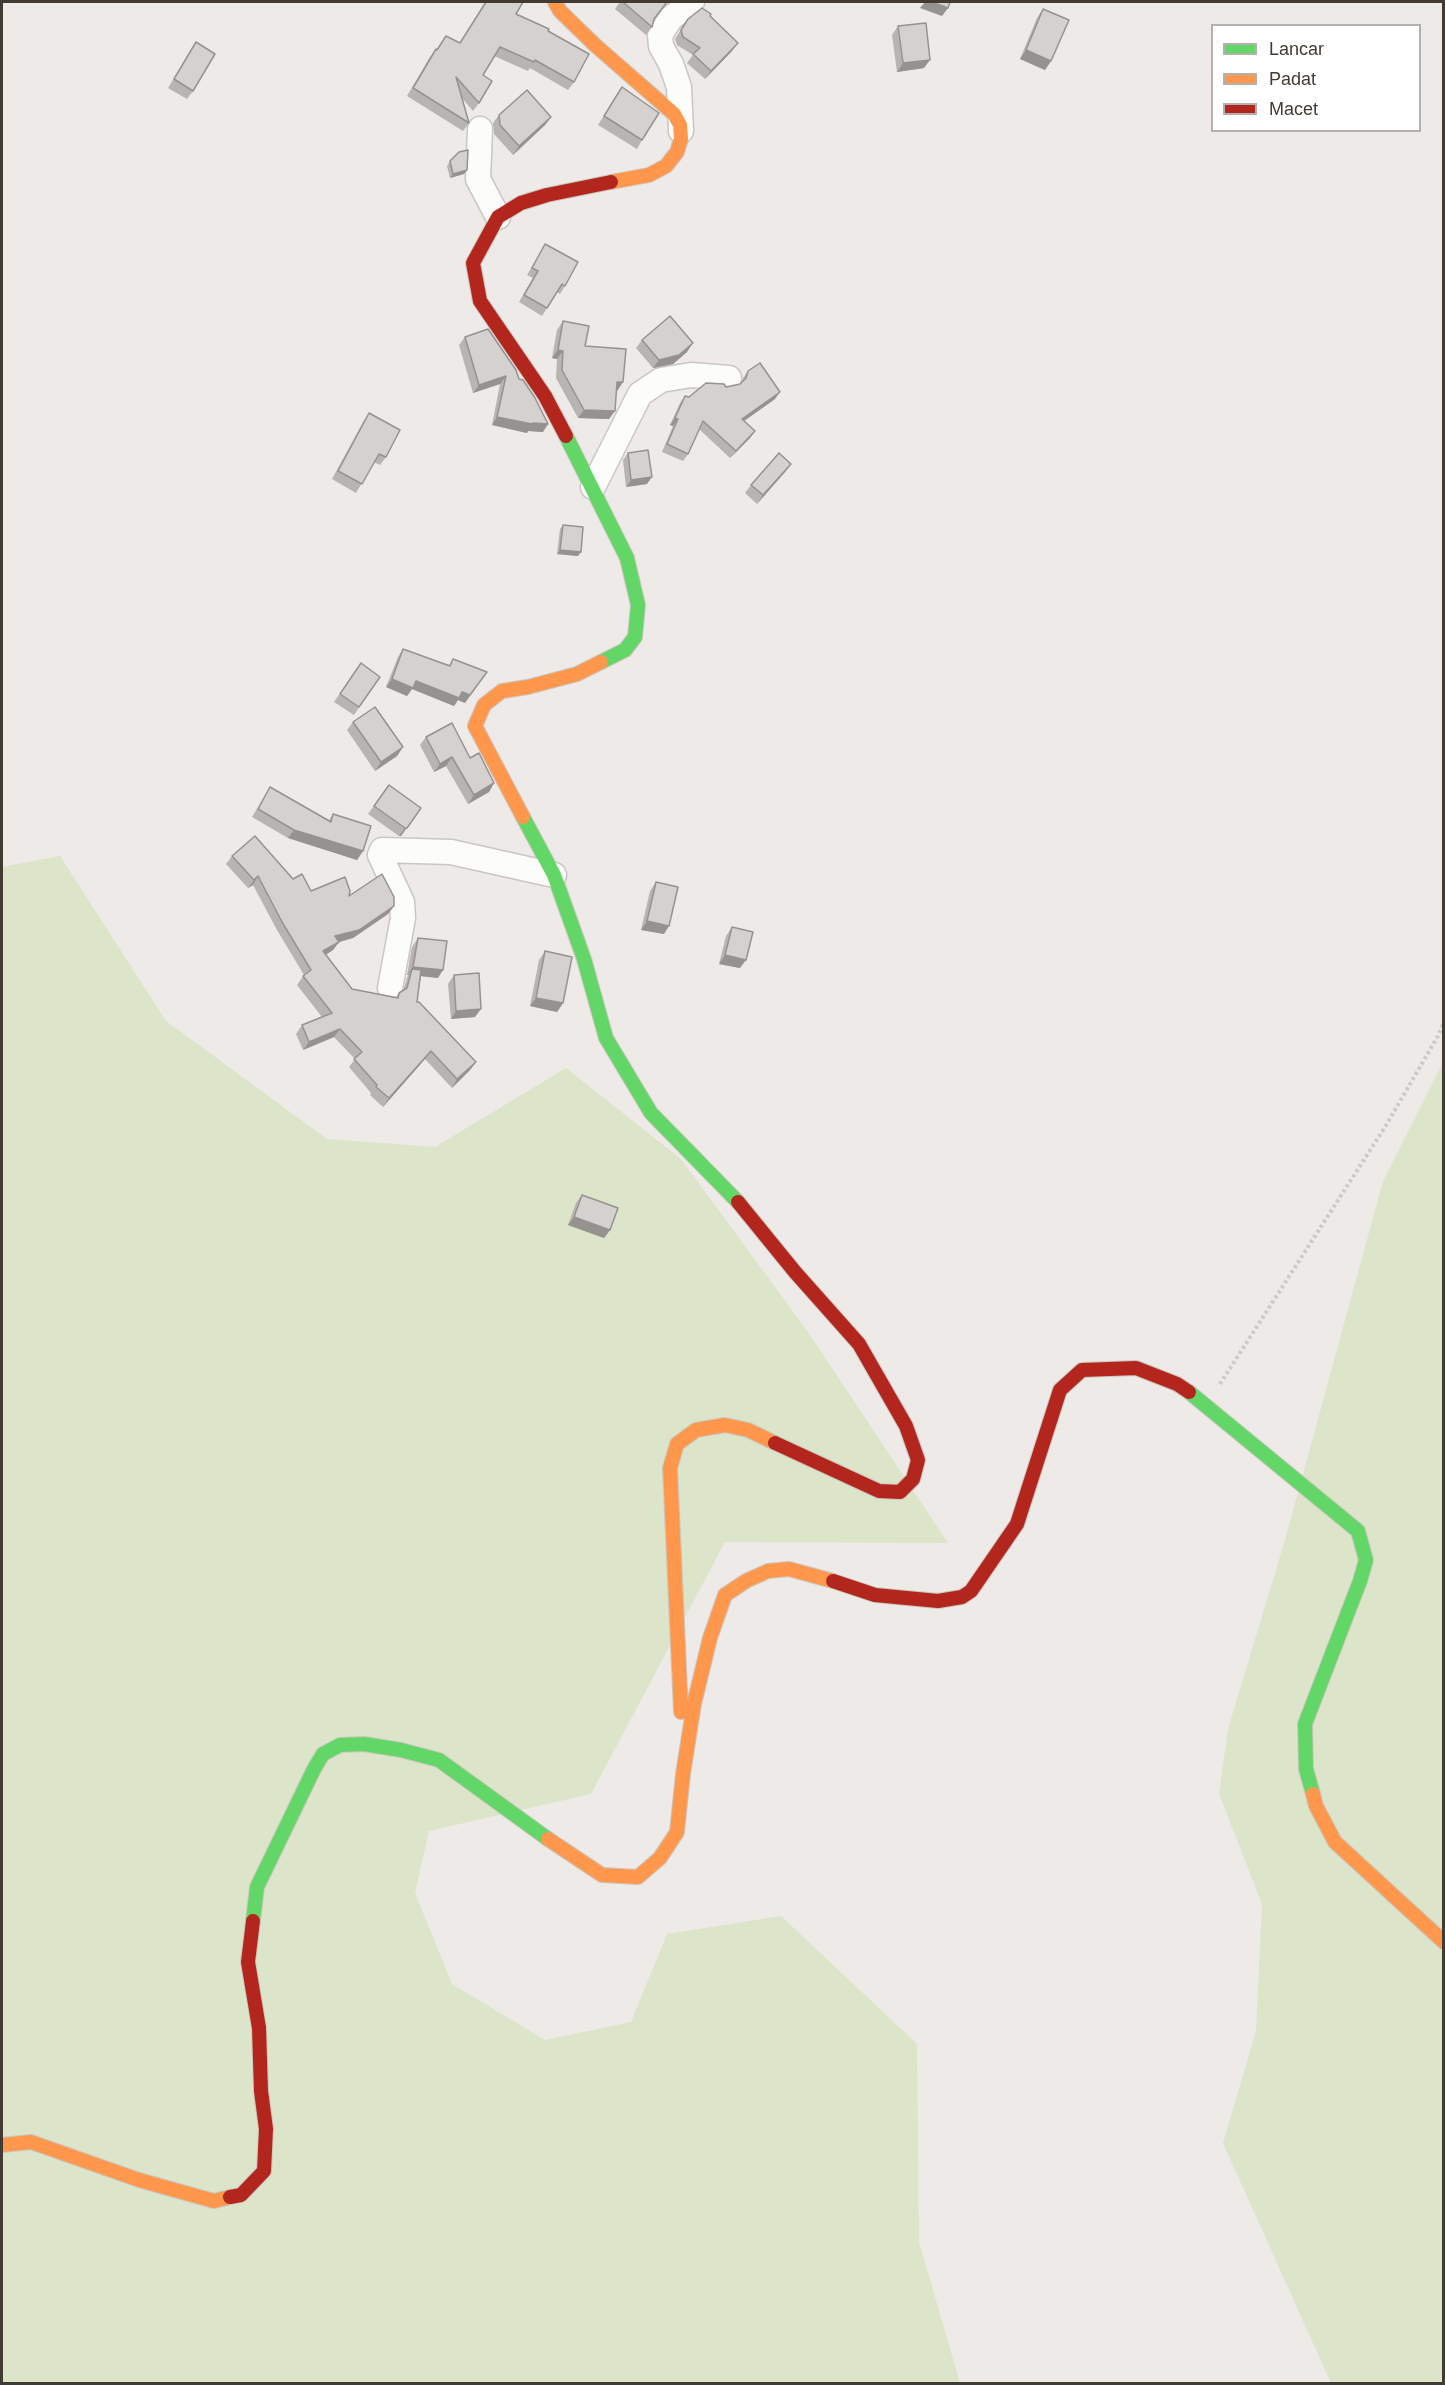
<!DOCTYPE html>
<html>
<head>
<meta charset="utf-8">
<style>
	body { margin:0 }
	#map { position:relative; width:1445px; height:2385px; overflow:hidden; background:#edeae7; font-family:Helvetica,sans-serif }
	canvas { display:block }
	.frame { position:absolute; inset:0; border:3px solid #413b34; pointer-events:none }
	.legend { position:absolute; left:1211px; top:24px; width:210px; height:108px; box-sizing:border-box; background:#fff; border:2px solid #b3b1ae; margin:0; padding:8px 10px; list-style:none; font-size:18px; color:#413b34 }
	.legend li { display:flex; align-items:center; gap:12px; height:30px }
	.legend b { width:30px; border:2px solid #b3b1ae }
</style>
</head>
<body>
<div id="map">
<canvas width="1445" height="2385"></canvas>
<div class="frame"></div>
<ul class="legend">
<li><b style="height:8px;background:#63d668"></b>Lancar</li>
<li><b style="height:8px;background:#ff974d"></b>Padat</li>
<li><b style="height:8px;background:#b3261e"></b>Macet</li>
</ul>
</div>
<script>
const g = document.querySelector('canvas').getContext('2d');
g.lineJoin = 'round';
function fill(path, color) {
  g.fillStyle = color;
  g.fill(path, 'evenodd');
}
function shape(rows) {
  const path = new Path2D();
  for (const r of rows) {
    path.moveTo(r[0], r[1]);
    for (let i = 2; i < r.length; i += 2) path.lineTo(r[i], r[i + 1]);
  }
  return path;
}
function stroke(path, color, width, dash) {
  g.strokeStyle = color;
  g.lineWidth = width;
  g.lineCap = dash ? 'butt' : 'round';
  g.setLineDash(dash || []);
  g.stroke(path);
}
const green = shape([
	[60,856,166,1021,327,1139,435,1147,566,1068,681,1159,808,1332,948,1543,725,1542,591,1794,429,1831,415,1893,452,1984,545,2040,631,2022,667,1934,781,1916,917,2044,919,2242,960,2383,2,2384,2,867],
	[1443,1062,1443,2383,1331,2383,1223,2143,1256,2031,1262,1904,1219,1794,1228,1729,1285,1540,1383,1181]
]);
const path = shape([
	[1220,1384,1385,1127,1438,1036,1444,1022]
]);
const street = shape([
	[480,129,478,179,498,217],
	[681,131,679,87,671,64,661,46,660,35,671,18,692,2],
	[593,487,640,394,661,380,691,375,729,378],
	[390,988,403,918,402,902,380,855,382,850,451,852,554,875]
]);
const fast = shape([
	[566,436,627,558,638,605,635,637,625,650,601,662],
	[523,817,554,875,584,959,606,1038,651,1113,738,1202],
	[1189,1392,1358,1531,1366,1560,1360,1581,1305,1724,1306,1769,1313,1794],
	[253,1921,257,1887,314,1769,323,1754,340,1745,364,1744,401,1750,439,1760,548,1839]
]);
const slow = shape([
	[555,2,560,11,595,45,674,114,680,125,681,139,677,152,666,166,649,175,611,182],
	[523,817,475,726,484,705,502,691,528,687,577,674,601,662],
	[681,1712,670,1468,677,1444,696,1430,725,1425,748,1430,775,1443],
	[1313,1794,1316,1806,1335,1842,1444,1942],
	[548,1839,602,1875,638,1877,660,1858,677,1832,683,1774,694,1704,710,1638,725,1595,746,1581,768,1571,789,1569,833,1581],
	[2,2145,31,2142,139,2180,214,2201,230,2197]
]);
const jam = shape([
	[566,436,545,396,480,301,473,263,498,217,521,203,547,195,611,182],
	[738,1202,795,1272,859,1344,906,1426,918,1460,913,1479,900,1492,879,1491,775,1443],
	[833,1581,875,1595,938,1601,962,1597,971,1591,1017,1524,1060,1390,1082,1370,1136,1368,1177,1384,1189,1392],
	[230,2197,241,2195,264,2171,266,2129,261,2091,259,2028,248,1962,253,1921]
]);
const wall = shape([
	[485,2,516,14,548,31,574,82,568,90,530,68,528,71,494,56,483,75,479,103,473,111,462,98,469,123,463,131,407,96,430,57,436,49,437,49,446,36,460,43],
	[620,2,667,2,654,20,652,27,646,35,615,9],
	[1043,9,1051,61,1045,70,1020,59,1037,18],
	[710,16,732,51,705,79,687,63,693,55,677,45,675,39,682,28],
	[898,26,924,68,897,72,892,35],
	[196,42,193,91,187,99,168,88],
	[622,87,642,140,637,149,598,125],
	[499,115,551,117,545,125,513,155,494,134,493,123],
	[450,161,467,170,464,174,450,178,447,166],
	[545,244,565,286,560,294,557,292,542,316,519,302,533,278,527,275],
	[563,321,585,346,623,382,617,391,616,391,609,419,578,418,556,378,557,359,552,358,557,330],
	[465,337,519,379,543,432,528,431,527,433,492,425,500,384,473,393,459,345],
	[642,340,687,352,673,364,653,368,636,348],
	[748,371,775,399,744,421,755,431,750,438,730,458,699,429,688,454,683,461,662,452,673,426,670,425,680,403,685,396,689,397,740,384,742,382,743,378],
	[369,413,386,457,380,465,374,462,356,493,332,479,363,422],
	[628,453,647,484,626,487,623,460],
	[791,464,785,472,757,504,745,493,751,485],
	[563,525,578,556,557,554,560,529],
	[403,649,449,665,453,659,465,703,458,700,454,706,412,689,407,696,386,687,398,657],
	[361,663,380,677,354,715,334,702],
	[353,722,403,747,397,756,375,771,347,730],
	[426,737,470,758,494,783,489,792,468,804,446,766,434,772,420,745],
	[389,785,421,808,401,836,399,836,368,814],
	[270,787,329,820,333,814,363,851,357,860,288,838,252,817],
	[232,856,293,879,311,891,349,896,394,906,388,914,353,938,339,942,333,950,326,955,352,989,396,997,399,993,403,991,408,975,407,975,412,947,418,938,438,978,421,976,417,1002,476,1062,470,1070,452,1088,425,1059,383,1107,370,1095,371,1093,349,1067,355,1059,334,1037,303,1050,296,1034,302,1025,322,1017,297,985,304,975,277,930,253,885,248,888,226,864],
	[656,882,664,934,641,930,650,891],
	[732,927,740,968,719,964,726,936],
	[545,951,563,1003,557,1012,530,1006,539,960],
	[454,975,475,1017,451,1019,448,984],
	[582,1195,610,1230,604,1238,568,1225,576,1203]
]);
const shadedWall = shape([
	[925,2,932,2,948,8,942,16,920,8],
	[738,43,732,51,705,79,711,71],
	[1026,50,1051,61,1045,70,1020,59],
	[930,60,924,68,897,72,903,63],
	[551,117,545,125,513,155,519,146],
	[467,170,464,174,450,178,453,174],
	[693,343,687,352,673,364,653,368,659,360],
	[558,350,563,351,557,359,552,358],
	[506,376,500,384,473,393,479,385],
	[617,382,623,382,617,391,611,390],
	[780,392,775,399,737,426,742,419],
	[584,410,615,411,609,419,578,418],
	[497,417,533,423,548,424,543,432,528,431,527,433,492,425],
	[675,418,678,419,673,426,670,425],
	[755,431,750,438,730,458,736,451],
	[791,464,785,472,757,504,763,495],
	[652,477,647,484,626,487,631,480],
	[560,550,581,552,578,556,557,554],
	[487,672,465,703,458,700,454,706,412,689,407,696,386,687,392,679,416,681,462,692],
	[403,747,397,756,375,771,381,762],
	[452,757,446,766,434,772,440,764],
	[494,783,489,792,468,804,474,795],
	[415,816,401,836,399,836,405,828],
	[294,830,363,851,357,860,288,838],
	[258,876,253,885,248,888,254,880],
	[394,906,388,914,353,938,339,942,333,950,317,960,335,936],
	[647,921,669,926,664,934,641,930],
	[725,955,746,960,740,968,719,964],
	[413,967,443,970,438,978,411,975,412,969,408,975,407,975],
	[536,998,563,1003,557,1012,530,1006],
	[481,1009,475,1017,451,1019,456,1011],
	[340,1029,334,1037,303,1050,309,1042],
	[431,1051,425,1059,383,1107,389,1098],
	[476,1062,470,1070,452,1088,457,1079],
	[574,1217,610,1230,604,1238,568,1225]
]);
const building = shape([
	[486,2,523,2,516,14,549,29,548,31,589,54,574,82,535,60,534,62,500,47,483,75,492,81,479,103,456,77,469,123,413,88,436,49,437,50,446,36,460,43,486,2],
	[623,2,667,2,654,19,652,27,623,2],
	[932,2,950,2,948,8,932,2],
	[702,8,711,14,710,16,738,43,711,71,693,54,700,48,683,37,681,30,688,19,702,8],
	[1043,9,1069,20,1051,61,1026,50,1043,9],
	[926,23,930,60,903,63,898,26,926,23],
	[196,42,215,54,193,91,174,79,196,42],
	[622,87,659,113,642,140,604,116,622,87],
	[527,90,551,117,519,146,500,125,499,115,527,90],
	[468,150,467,170,453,174,450,161,459,152,468,150],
	[545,244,578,262,565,286,562,284,547,308,524,295,538,271,532,268,545,244],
	[670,316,693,343,679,355,659,360,642,340,670,316],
	[563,321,589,326,585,346,626,349,623,382,617,382,615,411,584,410,562,370,563,351,558,350,563,321],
	[488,329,516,370,519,379,523,380,535,398,548,424,533,423,532,424,497,417,506,376,479,385,465,337,488,329],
	[760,363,780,392,742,419,755,431,736,451,703,421,688,454,667,444,678,419,675,418,685,396,689,397,706,383,724,384,726,387,740,384,746,378,748,371,760,363],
	[369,413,400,430,386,457,379,454,362,484,338,471,369,413],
	[648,450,652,477,631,480,628,453,648,450],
	[779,453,791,464,763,495,751,485,779,453],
	[563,525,583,527,581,552,560,550,563,525],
	[403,649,450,666,453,659,487,672,470,695,462,692,459,698,416,681,413,688,392,679,403,649],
	[361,663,380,677,359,707,340,694,361,663],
	[375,707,403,747,381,762,353,722,375,707],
	[452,723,470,758,479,753,494,783,474,795,452,757,440,764,426,737,452,723],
	[389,785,421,808,407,828,405,828,374,806,389,785],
	[270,787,331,822,333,814,371,826,363,851,294,830,258,809,270,787],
	[255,836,293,879,302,874,311,891,345,877,350,891,349,896,382,874,394,897,394,906,359,930,335,936,339,942,323,951,352,989,398,998,399,993,407,988,412,969,421,970,417,1002,419,1002,476,1062,457,1079,431,1051,389,1098,376,1087,377,1085,354,1059,362,1052,340,1029,309,1042,302,1025,332,1013,303,976,311,970,282,922,258,876,254,880,232,856,255,836],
	[656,882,678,887,669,926,647,921,656,882],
	[732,927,753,932,746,960,725,955,732,927],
	[418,938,447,941,443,970,413,967,418,938],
	[545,951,572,957,563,1003,536,998,545,951],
	[479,973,481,1009,456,1011,454,975,479,973],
	[582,1195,618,1208,610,1230,574,1217,582,1195]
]);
fill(green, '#dce5c9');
stroke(street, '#c9c6c3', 27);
stroke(fast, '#ccc6be', 16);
stroke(slow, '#ccc6be', 16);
stroke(jam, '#ccc6be', 16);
stroke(path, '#cccac6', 4, [3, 3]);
stroke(street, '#fcfcfb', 24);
stroke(fast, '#63d668', 14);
stroke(slow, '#ff974d', 14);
stroke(jam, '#b3261e', 14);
fill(wall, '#b7b4b1');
fill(shadedWall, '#959290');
fill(building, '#d5d1ce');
stroke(building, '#959290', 1.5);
</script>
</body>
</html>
